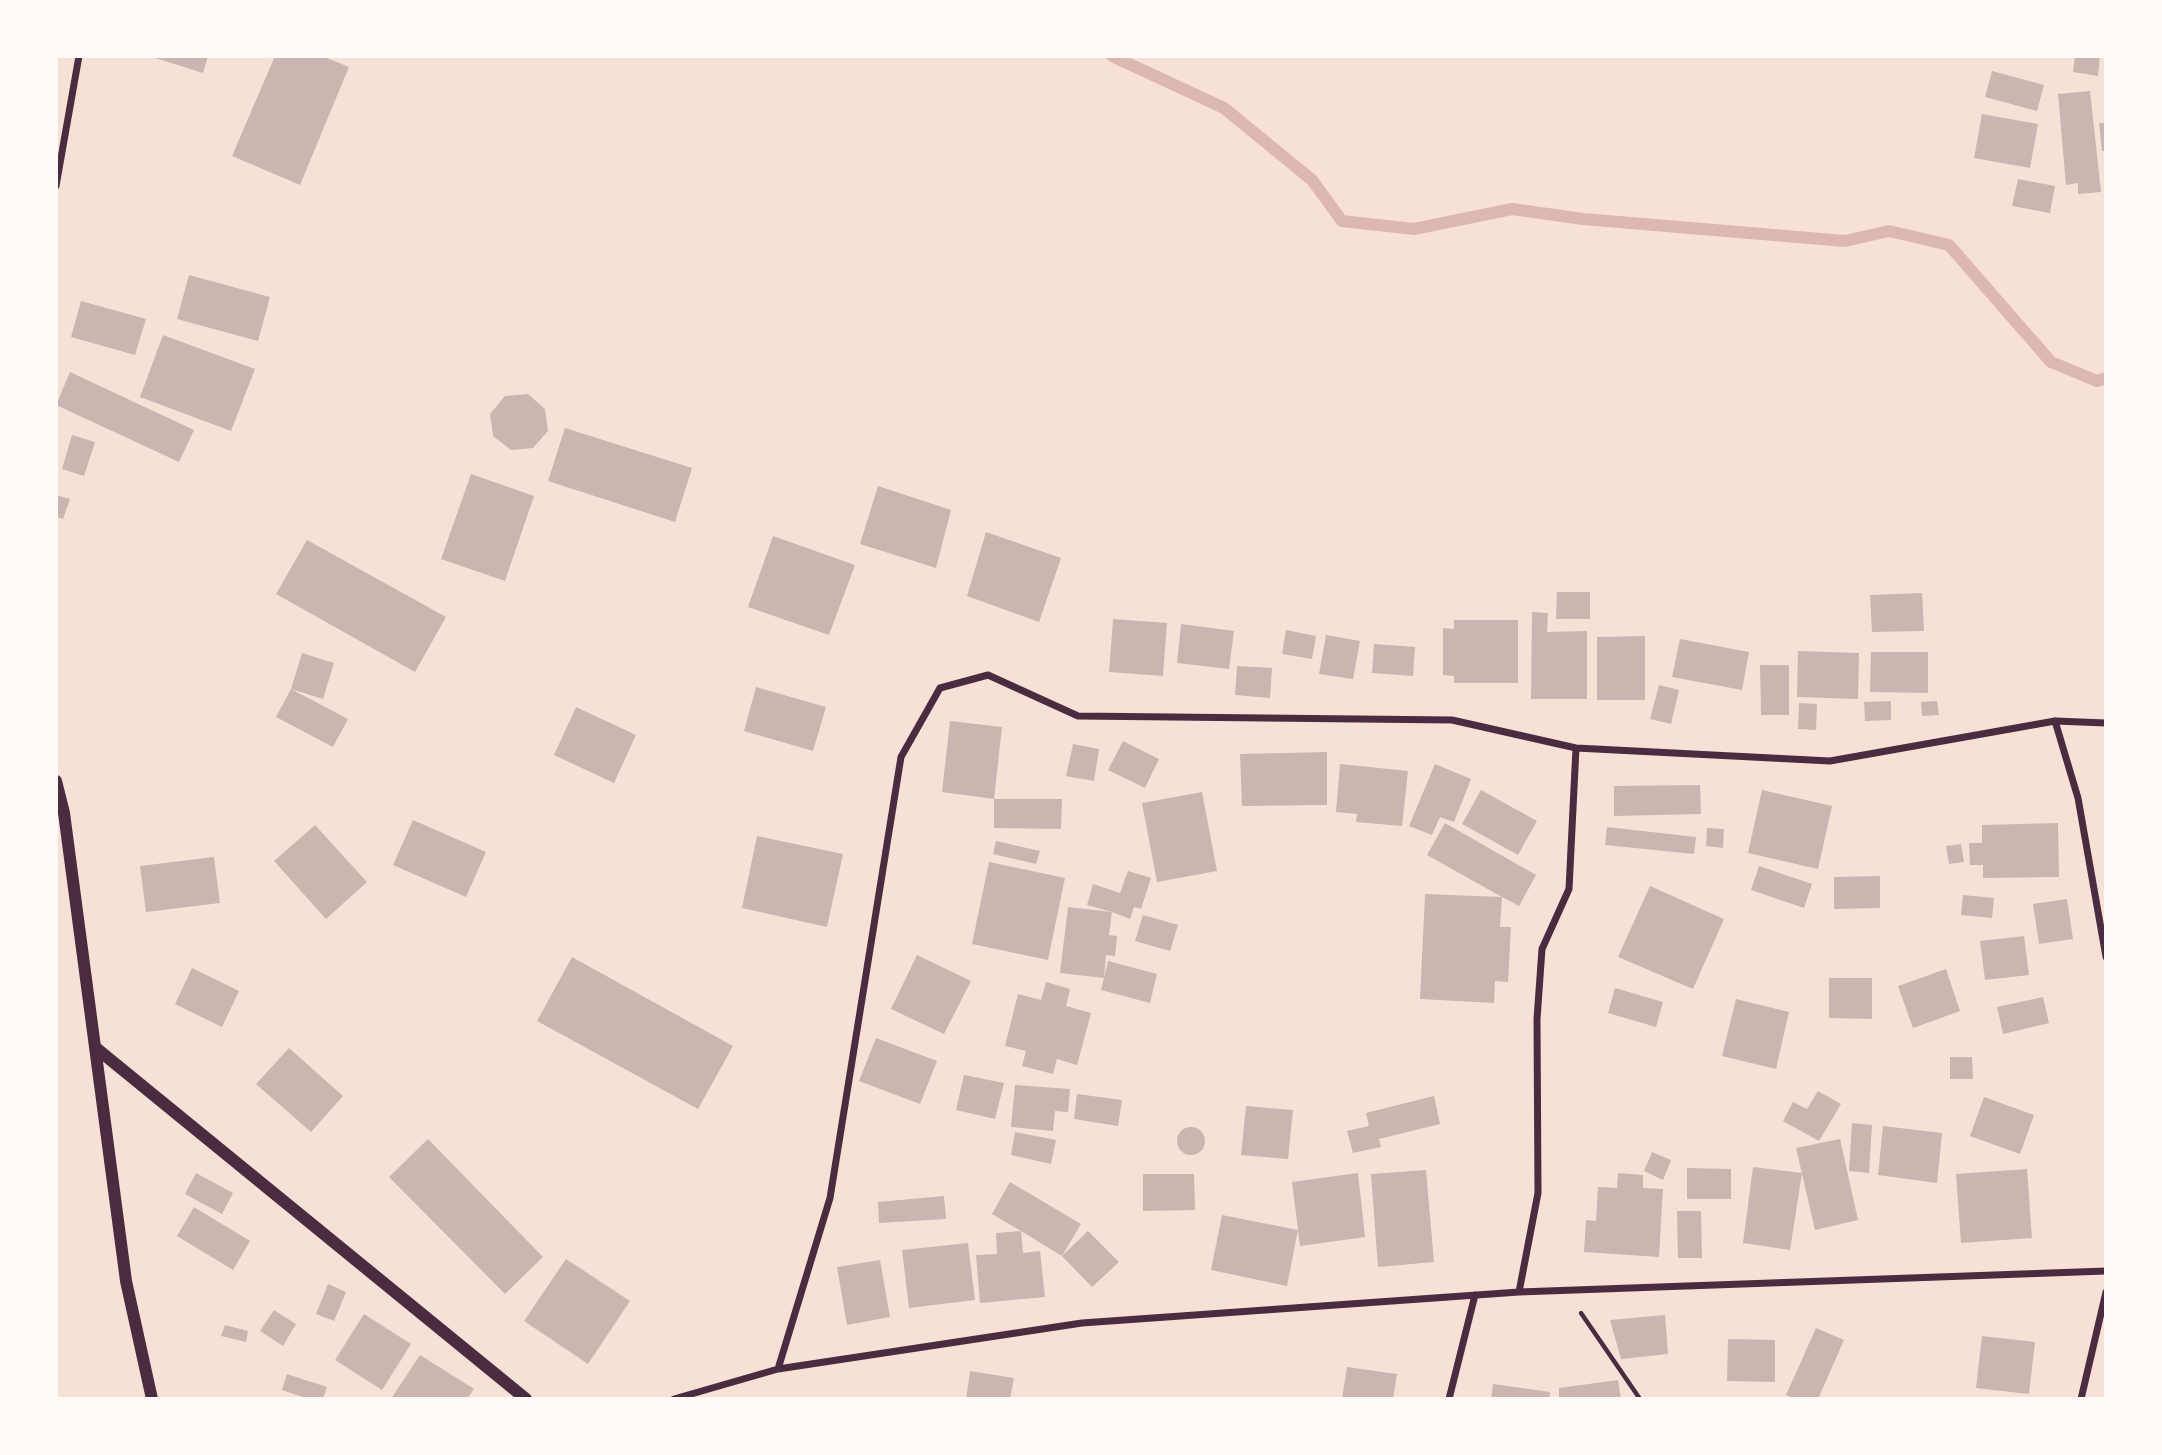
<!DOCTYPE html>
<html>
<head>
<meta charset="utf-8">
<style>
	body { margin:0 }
	#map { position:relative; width:2162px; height:1455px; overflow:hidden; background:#f7e1d7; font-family:"Alegreya Sans",sans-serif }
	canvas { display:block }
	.frame { position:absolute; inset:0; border:58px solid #fffaf5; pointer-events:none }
</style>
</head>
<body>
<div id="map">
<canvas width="2162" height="1455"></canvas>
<div class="frame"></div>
</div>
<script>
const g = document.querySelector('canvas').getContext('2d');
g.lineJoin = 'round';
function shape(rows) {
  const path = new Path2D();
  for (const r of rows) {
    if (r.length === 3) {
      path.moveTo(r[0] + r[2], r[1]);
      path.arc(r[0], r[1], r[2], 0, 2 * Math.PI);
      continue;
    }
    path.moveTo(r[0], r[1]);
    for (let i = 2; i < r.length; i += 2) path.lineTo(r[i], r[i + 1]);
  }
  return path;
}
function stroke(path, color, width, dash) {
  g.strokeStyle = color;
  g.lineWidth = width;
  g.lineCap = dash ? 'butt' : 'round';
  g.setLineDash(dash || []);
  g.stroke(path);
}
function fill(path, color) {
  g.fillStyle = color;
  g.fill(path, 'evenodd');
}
const stream = shape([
	[1112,56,1224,108,1312,180,1342,221,1414,229,1512,209,1583,219,1845,241,1889,231,1949,245,2051,362,2097,381,2106,378]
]);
const building = shape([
	[149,56,208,56,203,73],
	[275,56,322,56,349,67,300,185,232,156],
	[2075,56,2100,56,2098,76,2073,72],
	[1992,71,2044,85,2037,111,1985,97],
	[2090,91,2101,192,2078,194,2078,183,2066,185,2058,94],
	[1982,114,2038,124,2030,168,1974,158],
	[2099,123,2106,123,2106,151,2102,151],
	[2018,179,2055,186,2050,213,2012,206],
	[189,275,270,297,258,341,177,319],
	[81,301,146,319,135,355,71,337],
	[163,335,255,369,231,431,140,397],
	[70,372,194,430,179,462,56,405],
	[528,394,545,409,548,431,533,448,511,450,493,436,490,414,505,396],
	[565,428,692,468,675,522,548,481],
	[72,435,95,442,84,476,62,469],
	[471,474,534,496,505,581,441,559],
	[878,486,951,510,936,568,860,544],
	[56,495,70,499,63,519,56,517],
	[986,532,1061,558,1039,622,967,596],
	[773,536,855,565,829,635,748,607],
	[307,540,446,617,415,672,276,594],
	[1557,592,1590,592,1590,619,1556,619],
	[1922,593,1924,631,1872,632,1870,595],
	[1532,612,1548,613,1547,632,1587,631,1587,699,1531,699],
	[1113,619,1167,623,1163,676,1109,672],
	[1454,620,1518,620,1518,683,1454,683,1454,676,1443,675,1443,628,1454,629],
	[1181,624,1234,631,1229,669,1177,663],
	[1286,630,1316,636,1312,659,1282,654],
	[1326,635,1360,641,1353,679,1319,674],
	[1645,636,1645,700,1597,700,1597,637],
	[1680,639,1749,652,1742,690,1672,677],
	[1374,644,1415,647,1413,676,1372,673],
	[1798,651,1859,653,1858,699,1797,697],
	[1871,652,1928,652,1928,693,1870,692],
	[302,653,334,663,323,699,291,689],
	[1760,665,1789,665,1789,715,1761,715],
	[1237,666,1272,668,1270,698,1235,695],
	[1659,685,1679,690,1671,724,1650,719],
	[756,687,826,707,813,751,744,731],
	[291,689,348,719,333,747,276,717],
	[1891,701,1891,720,1865,721,1864,702],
	[1937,701,1939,715,1922,716,1921,702],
	[1799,703,1817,704,1816,730,1798,729],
	[576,707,636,735,614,783,554,755],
	[950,721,1002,727,994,799,942,792],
	[1123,741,1159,759,1145,788,1108,770],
	[1073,744,1099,749,1094,781,1066,776],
	[1327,752,1327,805,1242,806,1240,754],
	[1340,764,1408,771,1402,826,1356,822,1357,814,1336,812],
	[1435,764,1471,779,1454,822,1440,817,1432,835,1409,826],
	[1700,785,1701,814,1614,816,1614,786],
	[1481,790,1537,821,1518,855,1462,824],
	[1762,790,1832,806,1818,869,1748,853],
	[1202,792,1217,871,1157,882,1142,803],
	[994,799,1062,799,1061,829,994,828],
	[413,820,486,852,466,897,393,865],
	[1445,823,1536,875,1519,906,1502,897,1500,927,1511,927,1508,982,1495,981,1494,1003,1420,999,1425,894,1502,897,1427,855],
	[2058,823,2059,877,1983,878,1983,865,1970,865,1969,843,1982,843,1982,825],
	[315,825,367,882,326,919,274,861],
	[1607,827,1696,837,1694,854,1605,845],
	[1707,828,1724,829,1723,848,1706,846],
	[757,836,843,854,827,927,742,908],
	[996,841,1040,851,1036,864,993,854],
	[1961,844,1964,862,1949,864,1946,846],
	[214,857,220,903,146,912,140,866],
	[989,862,1065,878,1048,960,972,944],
	[1759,866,1812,884,1804,908,1751,890],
	[1128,871,1151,878,1141,909,1134,907,1130,919,1112,912,1109,935,1117,936,1115,956,1106,955,1104,978,1108,961,1157,974,1150,1003,1101,990,1104,978,1060,973,1068,907,1112,912,1087,905,1093,884,1120,893],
	[1880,876,1880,908,1834,909,1834,877],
	[1650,886,1724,919,1693,989,1618,957],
	[1963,895,1994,898,1992,918,1961,915],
	[2067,899,2073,939,2039,944,2033,904],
	[1143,915,1178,925,1170,951,1135,941],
	[2024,936,2029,975,1985,980,1980,941],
	[917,955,971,981,944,1034,891,1009],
	[572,957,733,1046,698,1109,537,1021],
	[192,968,239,991,222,1027,175,1004],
	[1946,969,1960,1011,1913,1028,1898,986],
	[1829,978,1872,978,1872,1019,1829,1018],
	[1046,982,1070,989,1066,1006,1091,1013,1077,1065,1057,1059,1053,1074,1022,1066,1026,1051,1005,1046,1018,994,1041,1000],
	[1615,988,1663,1002,1656,1027,1608,1013],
	[2043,997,2049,1023,2003,1034,1997,1007],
	[1736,999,1789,1012,1776,1069,1722,1056],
	[876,1038,937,1061,920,1104,859,1081],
	[289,1048,343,1096,311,1132,256,1084],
	[1950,1057,1972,1057,1973,1079,1950,1079],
	[964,1075,1004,1083,995,1119,956,1110],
	[1015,1085,1070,1089,1068,1112,1055,1111,1053,1131,1011,1127],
	[1818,1091,1841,1104,1819,1141,1783,1121,1793,1102,1807,1109],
	[1077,1094,1122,1100,1118,1126,1074,1119],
	[1434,1096,1440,1124,1379,1139,1381,1147,1353,1153,1347,1131,1369,1126,1366,1113],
	[1984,1097,2034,1115,2020,1154,1970,1136],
	[1246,1106,1293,1110,1288,1159,1241,1155],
	[1852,1123,1872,1125,1869,1173,1849,1171],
	[1883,1126,1942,1133,1937,1183,1878,1175],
	[1191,1141,14],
	[1015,1132,1056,1140,1051,1164,1011,1155],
	[428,1139,543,1257,505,1294,389,1177],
	[1840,1139,1858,1220,1815,1230,1796,1148],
	[1652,1152,1671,1160,1663,1180,1644,1171],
	[1753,1167,1802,1173,1790,1250,1743,1243],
	[1687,1168,1731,1169,1731,1199,1687,1199],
	[2027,1169,2032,1238,1961,1243,1956,1174],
	[1426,1170,1434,1262,1378,1267,1371,1174],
	[196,1173,233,1193,222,1214,185,1194],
	[1358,1173,1365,1237,1300,1246,1298,1230,1287,1286,1211,1270,1222,1215,1298,1230,1292,1182],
	[1618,1173,1643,1175,1643,1188,1663,1189,1659,1257,1584,1252,1586,1220,1596,1221,1598,1187,1617,1188],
	[1143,1174,1194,1174,1195,1210,1143,1211],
	[1010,1182,1081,1224,1062,1256,1021,1231,1023,1253,1040,1251,1045,1297,980,1303,976,1255,997,1254,996,1233,1021,1231,992,1214],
	[944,1196,946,1219,879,1223,878,1202],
	[194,1207,250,1241,233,1270,177,1236],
	[1677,1211,1701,1211,1702,1258,1678,1258],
	[1088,1231,1119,1262,1092,1287,1062,1256],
	[968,1243,975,1300,909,1308,902,1250],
	[566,1259,630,1301,588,1364,524,1321],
	[880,1260,890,1317,847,1325,837,1267],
	[328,1284,346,1292,334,1321,316,1314],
	[274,1310,296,1324,283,1346,260,1331],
	[364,1314,411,1344,382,1390,335,1360],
	[1665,1315,1668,1354,1621,1359,1610,1320],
	[225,1325,248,1331,246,1342,221,1336],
	[1816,1328,1844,1340,1818,1399,1795,1399,1786,1395],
	[1982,1336,2035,1342,2029,1394,1976,1388],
	[1728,1339,1775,1340,1775,1382,1727,1381],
	[420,1355,474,1389,467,1399,391,1399],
	[1347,1367,1397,1374,1393,1399,1342,1399],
	[970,1371,1014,1378,1010,1399,966,1399],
	[287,1374,327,1387,323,1399,309,1399,282,1390],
	[1618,1380,1621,1399,1559,1399,1559,1388],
	[1493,1384,1550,1392,1549,1399,1491,1399]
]);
const path = shape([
	[1581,1313,1640,1399]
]);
const minor = shape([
	[56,186,79,56],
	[2055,721,2078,798,2106,957],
	[1519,1292,1538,1193,1537,1019,1542,949,1569,889,1576,748],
	[778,1369,830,1198,901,757,940,688,988,675,1078,716,1452,720,1576,748,1830,761,2055,721,2106,723],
	[674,1399,778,1369,1082,1323,1519,1292,2106,1271],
	[1449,1399,1475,1295],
	[2081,1399,2106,1292]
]);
const tertiary = shape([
	[56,781,64,813,126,1281,152,1399],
	[96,1048,526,1399]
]);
stroke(stream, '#dcb8b0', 12);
fill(building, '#ccb4b1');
stroke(path, '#4a2c40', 4.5);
stroke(minor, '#4a2c40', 7);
stroke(tertiary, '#4a2c40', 12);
</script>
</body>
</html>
